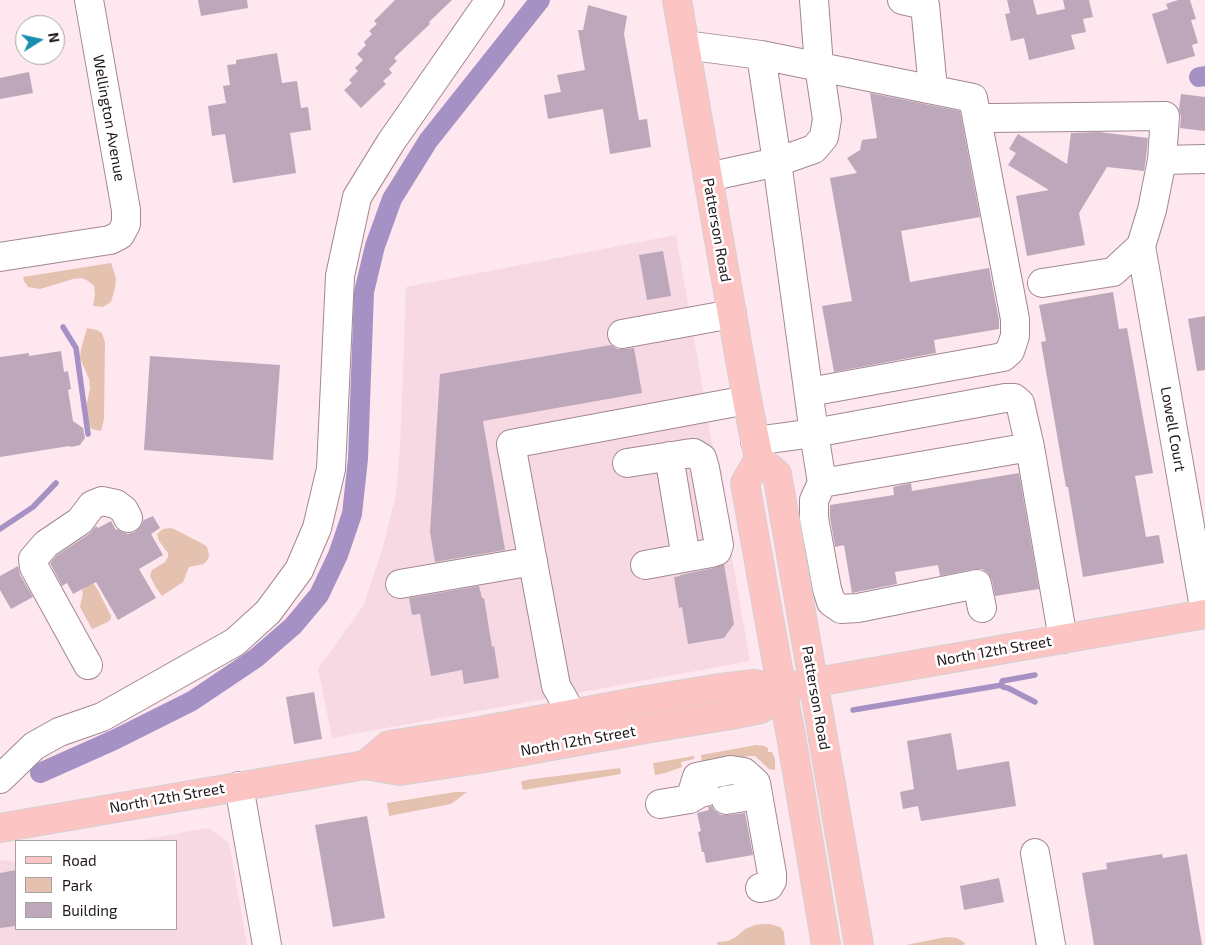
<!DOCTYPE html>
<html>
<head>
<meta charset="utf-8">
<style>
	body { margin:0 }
	#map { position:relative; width:1205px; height:945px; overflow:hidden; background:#fee7ef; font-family:"Exo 2",sans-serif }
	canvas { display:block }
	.legend { position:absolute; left:15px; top:840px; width:162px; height:90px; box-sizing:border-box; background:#fff; border:1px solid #a6a2a3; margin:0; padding:6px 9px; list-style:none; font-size:15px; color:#20161a }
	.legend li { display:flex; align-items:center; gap:10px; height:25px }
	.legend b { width:25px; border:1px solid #a6a2a3 }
	.north { position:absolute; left:15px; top:15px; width:50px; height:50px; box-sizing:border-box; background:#fff; border:1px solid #a6a2a3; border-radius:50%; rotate:80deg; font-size:14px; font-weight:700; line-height:20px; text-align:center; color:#20161a }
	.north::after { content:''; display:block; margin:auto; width:18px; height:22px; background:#178db0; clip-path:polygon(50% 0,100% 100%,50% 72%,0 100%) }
</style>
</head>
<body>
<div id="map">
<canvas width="1205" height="945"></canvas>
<ul class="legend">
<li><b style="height:6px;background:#fcc5c3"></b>Road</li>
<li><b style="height:14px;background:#e5c2b0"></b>Park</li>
<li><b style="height:14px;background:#bca8ba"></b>Building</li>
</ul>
<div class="north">N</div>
</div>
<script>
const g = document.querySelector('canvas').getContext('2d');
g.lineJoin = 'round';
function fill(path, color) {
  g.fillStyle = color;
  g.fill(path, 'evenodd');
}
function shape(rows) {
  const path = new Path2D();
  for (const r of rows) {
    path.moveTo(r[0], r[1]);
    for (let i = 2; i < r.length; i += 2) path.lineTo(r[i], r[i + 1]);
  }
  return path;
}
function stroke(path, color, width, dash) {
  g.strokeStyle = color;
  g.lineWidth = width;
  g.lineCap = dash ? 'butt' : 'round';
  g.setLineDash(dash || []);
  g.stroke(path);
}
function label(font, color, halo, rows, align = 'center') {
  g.font = font + ' "Exo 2",sans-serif';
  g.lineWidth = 5;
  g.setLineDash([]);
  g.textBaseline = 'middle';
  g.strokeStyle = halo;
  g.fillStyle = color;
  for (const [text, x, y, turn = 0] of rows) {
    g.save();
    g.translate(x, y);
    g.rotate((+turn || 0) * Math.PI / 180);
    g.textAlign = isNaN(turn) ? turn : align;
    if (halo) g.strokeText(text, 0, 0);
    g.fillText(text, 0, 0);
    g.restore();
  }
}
const built = shape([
	[676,235,750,661,332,738,318,669,363,606,382,551,396,494,400,448,406,287],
	[208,828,229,843,247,945,0,945,0,860,16,862,16,929,176,929,176,841,134,841]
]);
const green = shape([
	[111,263,116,278,115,288,111,302,103,307,93,306,95,294,94,286,88,281,82,278,73,279,40,289,28,287,24,281,23,277],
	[87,328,97,330,102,333,105,343,104,419,101,431,91,429,88,422,86,414,86,408,90,388,89,379,80,358,81,349],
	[170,528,174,529,203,544,207,547,209,555,208,559,204,564,189,567,183,582,162,596,155,586,150,576,152,570,165,562,168,557,168,553,159,541,157,534,163,529],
	[86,572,98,590,111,616,111,619,108,622,92,629,80,607,83,593,82,590,85,588,79,576],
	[756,745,764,746,768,748,768,752,772,752,775,759,775,770,769,769,755,756,749,756,702,763,701,755],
	[694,756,694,759,681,762,682,767,665,773,655,775,653,763],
	[620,768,621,774,523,790,521,782,526,780],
	[455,792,467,792,451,804,389,816,387,803],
	[763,924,770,924,780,927,784,932,785,945,718,945,717,942,728,941,736,937,745,929,755,925],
	[946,937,957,938,965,943,964,945,906,945]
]);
const stream = shape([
	[63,327,76,348,88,434],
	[0,529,33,507,56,483],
	[1002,685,1002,681,1035,675],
	[853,710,1002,685,1003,687,1008,688,1035,702]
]);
const canal = shape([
	[1199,77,1205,76],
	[40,773,114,740,192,701,256,658,293,626,319,595,338,555,352,514,358,459,364,292,375,246,392,199,428,141,540,0]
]);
const building = shape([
	[198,0,247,0,248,8,201,16],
	[395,0,452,0,429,22,430,24,394,58,397,61,389,69,392,73,383,81,386,84,361,108,344,90,352,83,349,80,358,71,355,68,363,60,357,54,366,45,364,42,372,34,369,31,377,24,374,21],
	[1007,0,1033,0,1037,15,1065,9,1063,0,1089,0,1093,17,1083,19,1086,32,1071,35,1075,49,1029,60,1024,38,1011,41,1005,14,1010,13],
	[1178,0,1190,0,1196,19,1191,20,1198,43,1192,45,1195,56,1167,64,1152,14,1168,9,1166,4],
	[588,5,627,16,624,34,639,120,647,119,651,147,610,154,603,109,548,119,544,95,561,92,557,75,585,70,578,30,583,30],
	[277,53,282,83,297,81,301,108,308,107,311,130,290,133,296,173,233,183,225,134,212,136,208,106,226,103,223,86,230,85,227,65,236,64,236,60],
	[29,72,33,93,0,99,0,78],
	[870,93,960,111,980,217,901,231,910,282,989,268,999,320,999,329,934,340,936,353,834,372,822,306,852,301,830,178,857,173,847,158,860,150,862,140,877,138],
	[1181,94,1205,97,1205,131,1180,128,1181,117,1179,109],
	[1099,132,1148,138,1146,158,1144,171,1107,167,1079,213,1085,245,1027,256,1016,196,1049,190,1008,165,1016,153,1009,149,1018,134,1067,164,1071,133],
	[663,251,671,296,647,300,639,255],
	[1113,292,1119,329,1127,328,1153,473,1135,476,1146,537,1159,535,1164,563,1083,577,1068,487,1066,487,1041,342,1046,341,1039,305],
	[1205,316,1205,370,1197,371,1188,319],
	[611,345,617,349,625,349,634,348,642,393,483,421,505,550,435,562,430,532,440,374],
	[61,351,64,372,68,371,71,389,68,390,73,421,83,428,85,438,80,445,71,447,69,446,0,457,0,357,29,353,29,356],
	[150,356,280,365,273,460,144,450],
	[1019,473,1039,589,995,596,992,580,988,573,982,569,974,569,940,576,938,565,895,572,897,584,852,593,844,545,835,547,830,517,830,505,894,495,893,487,911,483,912,491],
	[153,516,160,528,151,534,163,555,139,569,156,598,118,620,96,582,73,594,67,583,62,586,50,563,56,556,89,534,96,526,98,528,111,521,116,530,118,529,120,531,128,534,135,532,141,526,144,519,144,520],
	[724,564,734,624,724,638,688,644,682,607,679,608,674,577,680,576,680,575,714,568],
	[18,566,20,575,33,597,11,609,0,590,0,576],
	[479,586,482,598,484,598,492,647,494,646,499,678,464,684,462,670,431,676,420,614,412,615,409,598],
	[314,692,322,739,294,744,286,697],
	[951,733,957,770,1009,761,1016,806,921,821,918,806,903,809,900,792,914,789,907,741],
	[712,806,714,810,721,815,728,815,745,813,753,855,706,863,704,852,702,852,698,832,701,831,697,813,709,810,708,807],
	[367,816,385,918,333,927,315,825],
	[1162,854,1163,858,1187,854,1202,945,1094,945,1082,873,1107,869,1106,863],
	[16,870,16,926,0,928,0,873],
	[999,878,1004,902,964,910,960,886]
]);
const minor = shape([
	[902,0,925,5,933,89],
	[685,45,761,55,973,98,1015,319,1015,336,1010,351,1003,357,809,392],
	[991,118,1165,116,1162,160,1152,210,1141,246,1113,272,1042,283],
	[1162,160,1205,159],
	[708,177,777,162,814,149,824,137,827,119,819,66,814,0],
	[1141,246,1205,613],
	[0,257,110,240,120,235,126,224,126,210,89,0],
	[622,334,732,314],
	[755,441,814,433,1005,398,1014,398,1020,403,1030,447,822,483,814,433,777,162,761,55],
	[1030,447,1063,639],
	[669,456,684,546],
	[627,463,685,454,694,453,702,458,705,468,719,545,717,551,711,553,645,565],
	[822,483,814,500,814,518,827,589,831,602,841,609,858,608,977,584,982,608],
	[400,584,533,561],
	[88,665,34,567,33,559,46,544,80,521,92,505,102,501,116,504,124,510,128,518],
	[572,714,556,686,511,444,747,400],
	[0,779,34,746,59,732,102,717,235,642,268,612,299,570,317,528,331,469,340,276,357,197,391,142,490,0],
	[239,786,267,945],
	[690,799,697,777,731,770,744,772,756,783,772,874,772,881,769,886,760,888],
	[726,800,758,795],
	[660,804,690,799,700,793,705,792],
	[1035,853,1051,945]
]);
const major = shape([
	[677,0,747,400,759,459,777,474,859,945],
	[759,459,745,483,775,652,791,736,826,945],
	[365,765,389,745,474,732,641,701,720,688,754,684,782,688,1205,614],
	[0,828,365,765,400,771,485,758,651,728,731,715,761,709,782,688]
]);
const streetNames = [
	["Wellington Avenue",109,118,80],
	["Patterson Road",717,230,80],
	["Lowell Court",1173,429,80],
	["North 12th Street",994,651,-10],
	["Patterson Road",816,698,80],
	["North 12th Street",578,741,-10],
	["North 12th Street",167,798,-10]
];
fill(built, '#f7d9e3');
fill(green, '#e5c2b0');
stroke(stream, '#a691c5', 5.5);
stroke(canal, '#a691c5', 20);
fill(building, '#bca8ba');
stroke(minor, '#a28891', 30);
stroke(major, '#d2d0d1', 30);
stroke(minor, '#fff', 28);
stroke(major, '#fcc5c3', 28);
label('15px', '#20161a', '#fff', streetNames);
</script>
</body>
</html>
